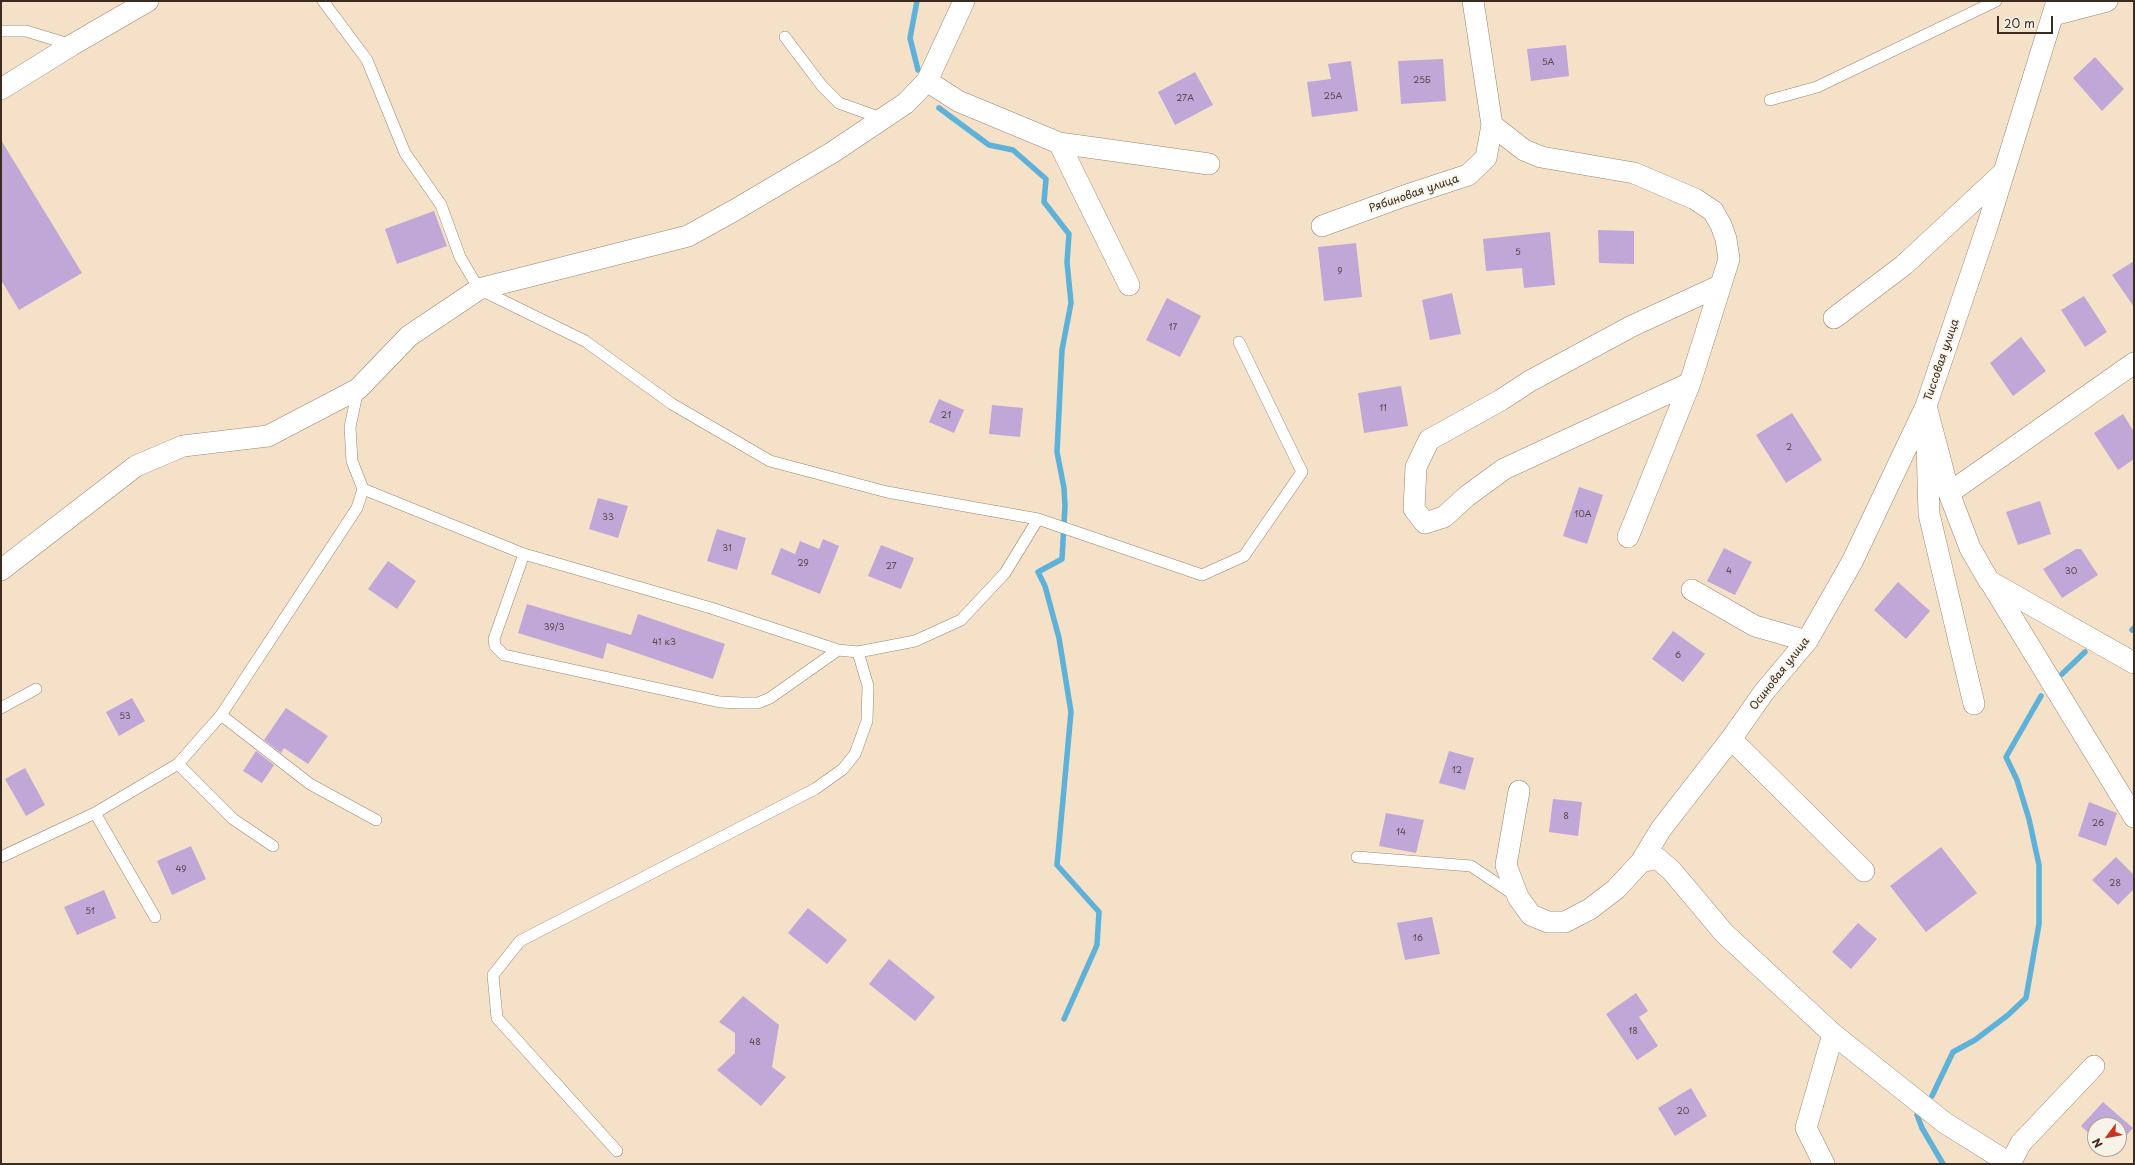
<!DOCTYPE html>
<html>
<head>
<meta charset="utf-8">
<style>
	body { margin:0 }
	#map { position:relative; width:2135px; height:1165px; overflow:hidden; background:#f5e1c8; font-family:"Playpen Sans",sans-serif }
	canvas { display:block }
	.frame { position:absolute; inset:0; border:2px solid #3b2a1e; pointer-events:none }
	.north { position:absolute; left:2087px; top:1117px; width:40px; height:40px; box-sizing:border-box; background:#f7f3e8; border:1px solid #aca397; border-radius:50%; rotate:238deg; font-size:11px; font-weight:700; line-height:16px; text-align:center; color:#3b2a1e }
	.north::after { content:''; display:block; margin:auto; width:14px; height:18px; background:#c8321e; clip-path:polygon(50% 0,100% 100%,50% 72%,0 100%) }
	.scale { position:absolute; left:1997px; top:16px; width:56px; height:18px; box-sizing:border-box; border:2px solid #3b2a1e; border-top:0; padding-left:5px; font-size:12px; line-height:14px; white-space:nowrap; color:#3b2a1e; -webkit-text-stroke:3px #f7f3e8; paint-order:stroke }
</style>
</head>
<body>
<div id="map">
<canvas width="2135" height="1165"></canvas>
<div class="frame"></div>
<div class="north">N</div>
<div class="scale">20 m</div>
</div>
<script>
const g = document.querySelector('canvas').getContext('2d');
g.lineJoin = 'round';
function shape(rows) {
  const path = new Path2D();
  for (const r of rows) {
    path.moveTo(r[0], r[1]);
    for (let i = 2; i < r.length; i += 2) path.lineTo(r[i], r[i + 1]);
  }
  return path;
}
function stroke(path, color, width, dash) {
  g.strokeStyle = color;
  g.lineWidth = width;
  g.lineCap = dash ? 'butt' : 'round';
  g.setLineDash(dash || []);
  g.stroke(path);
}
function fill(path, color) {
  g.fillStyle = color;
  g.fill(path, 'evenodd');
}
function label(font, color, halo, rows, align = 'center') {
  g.font = font + ' "Playpen Sans",sans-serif';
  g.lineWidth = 3.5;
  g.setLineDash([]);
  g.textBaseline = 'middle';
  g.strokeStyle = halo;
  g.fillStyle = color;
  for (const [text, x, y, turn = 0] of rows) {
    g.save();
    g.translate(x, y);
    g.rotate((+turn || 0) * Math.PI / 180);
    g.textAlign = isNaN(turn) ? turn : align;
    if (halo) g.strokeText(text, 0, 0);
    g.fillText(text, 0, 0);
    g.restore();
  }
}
const stream = shape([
	[917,1,910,38,918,70],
	[939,108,989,145,1013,150,1046,179,1044,202,1069,234,1067,262,1071,303,1062,350,1057,452,1064,488,1065,506,1062,559,1038,572,1045,586,1059,638,1071,712,1057,865,1099,912,1097,945,1064,1019],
	[2132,630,2134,628],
	[2062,674,2085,652],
	[1932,1096,1953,1052,1975,1040,2008,1015,2026,998,2039,924,2039,865,2029,819,2017,780,2006,757,2041,696],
	[1917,1115,1922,1128,1943,1164]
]);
const building = shape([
	[1566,45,1569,76,1531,81,1527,49],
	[2095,57,2124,89,2102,111,2073,78],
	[1443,59,1446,101,1401,104,1398,61],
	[1351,61,1358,111,1312,117,1307,82,1331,79,1328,64],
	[1195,72,1213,105,1175,125,1158,92],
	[1,140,82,273,19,310,1,280],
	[434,211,447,246,397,264,385,229],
	[1598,230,1634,231,1634,264,1599,263],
	[1550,232,1555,285,1524,288,1522,268,1486,271,1483,239],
	[1356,243,1362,297,1324,301,1318,247],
	[2134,261,2134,307,2112,275],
	[1452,293,1461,334,1430,340,1422,300],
	[2084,296,2107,332,2085,347,2061,310],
	[1167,298,1201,316,1180,357,1146,340],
	[2021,337,2046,371,2013,396,1990,363],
	[1401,386,1408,426,1364,433,1358,393],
	[939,399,964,410,954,433,929,422],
	[992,405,1023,408,1020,437,989,434],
	[1792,413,1822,460,1786,483,1756,435],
	[2123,414,2134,432,2134,459,2118,470,2094,433],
	[1579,487,1603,495,1587,544,1563,536],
	[598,498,628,506,618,538,589,529],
	[2040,501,2051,534,2018,545,2006,512],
	[717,529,746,538,737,570,707,561],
	[823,539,839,546,820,594,771,574,781,548,795,554,800,541,819,549],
	[881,545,914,558,901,589,868,576],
	[1724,548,1752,562,1735,595,1707,581],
	[2076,549,2081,549,2098,575,2062,598,2043,569],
	[388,561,416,581,397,609,368,589],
	[1898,582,1930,611,1906,639,1874,610],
	[527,604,631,635,638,614,725,644,713,679,607,643,603,659,518,633],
	[1673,631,1705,654,1683,682,1652,659],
	[132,698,145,721,119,736,106,712],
	[286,708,328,736,308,764,284,748,281,753,264,740],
	[256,751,274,765,262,783,243,771],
	[1449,751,1474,758,1465,790,1439,783],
	[25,768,45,805,26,816,5,779],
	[1553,799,1582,802,1578,836,1549,832],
	[2089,802,2117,813,2106,846,2078,836],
	[1386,813,1424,820,1416,853,1379,846],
	[191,846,206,879,172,895,157,861],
	[1941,847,1977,893,1926,932,1890,886],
	[2116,857,2134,875,2134,889,2118,905,2092,880],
	[104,890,116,918,77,935,64,907],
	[808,908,847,940,827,964,788,933],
	[1432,917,1440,954,1405,960,1397,923],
	[1858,923,1877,939,1851,969,1832,952],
	[889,959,935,997,915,1021,869,984],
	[1636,993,1648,1011,1639,1017,1658,1046,1637,1060,1606,1014],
	[743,996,779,1025,772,1067,786,1077,761,1106,717,1070,735,1053,735,1033,719,1022],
	[1691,1088,1707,1116,1675,1136,1658,1108],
	[2103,1102,2133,1128,2119,1144,2119,1125,2095,1125,2095,1139,2081,1126]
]);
const service = shape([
	[323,1,367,60,405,153,441,205,460,257,479,289,585,341,672,404,770,461,887,492,1038,519,1202,575,1244,556,1302,472,1239,342],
	[1,31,26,31,72,45],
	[785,37,822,86,839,103,881,118],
	[1770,100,1817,87,1996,1],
	[363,489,524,554,711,608,838,650,858,652,915,641,961,620,1005,573,1038,519],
	[524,554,494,639,495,646,504,655,720,702,741,703,758,703,770,698,838,650],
	[1,708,36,689],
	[221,715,310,784,376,820],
	[178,764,233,819,273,846],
	[95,813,155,917],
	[1,857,95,813,178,764,221,715,357,508,363,489,352,461,350,427,358,389],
	[1357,857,1471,866,1516,896],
	[617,1151,497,1018,493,975,520,941,815,789,843,769,855,754,867,721,868,686,858,652]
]);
const minor = shape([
	[2053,15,2107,1],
	[927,81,958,101,1059,143,1209,164],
	[1,89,72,45,148,1],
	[1492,125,1524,150,1541,157,1634,173,1695,199,1713,211,1721,225,1726,239,1729,259,1690,383,1628,537],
	[1059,143,1129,285],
	[1322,226,1404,196,1468,175,1486,158,1492,125,1473,1],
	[1834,318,1904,265,2003,173],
	[1690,383,1504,469,1467,496,1444,517,1425,523,1414,509,1416,467,1429,440,1501,400,1530,381,1632,326,1719,286],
	[1926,406,1949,493,1970,548,1989,581,2134,663],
	[1927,444,1929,514,1974,704],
	[1949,493,2134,363],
	[1,570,136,466,183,446,268,436,358,389,409,336,479,289,688,236,735,210,833,152,906,103,927,81,964,1],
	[1991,583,2134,817],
	[1692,590,1755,626,1807,641],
	[1731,739,1864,871],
	[1519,791,1506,865,1518,897,1531,915,1548,922,1565,922,1590,909,1616,889,1641,862,1661,829,1731,739,1764,692,1807,641,1852,562,1926,406,1987,227,2057,1],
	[1641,862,1657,858,1672,871,1724,933,1833,1034,1945,1123,2009,1163],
	[1824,1164,1806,1128,1833,1034],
	[2010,1164,2021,1143,2094,1066]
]);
const numberNames = [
	["5А",1548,63],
	["25Б",1422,81],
	["25А",1333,97],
	["27А",1185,99],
	["5",1518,253],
	["9",1340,272],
	["17",1173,328],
	["11",1383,409],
	["21",946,416],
	["2",1789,448],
	["10А",1583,515],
	["33",608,518],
	["31",727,549],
	["29",803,564],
	["27",891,567],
	["4",1729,572],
	["30",2071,572],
	["39/3",554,628],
	["41 к3",664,643],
	["6",1678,656],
	["53",125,717],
	["12",1457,771],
	["8",1566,817],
	["26",2098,824],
	["14",1401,833],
	["49",181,870],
	["28",2115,884],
	["51",90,912],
	["16",1418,939],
	["18",1633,1032],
	["48",755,1043],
	["20",1683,1112]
];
const streetNames = [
	["Рябиновая улица",1414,194,-19],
	["Тиссовая улица",1942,360,-71],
	["Осиновая улица",1780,674,-52]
];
stroke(stream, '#5eb1d9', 5.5);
fill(building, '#c1a7d7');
stroke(service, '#988673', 12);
stroke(minor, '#988673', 22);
stroke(service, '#fff', 11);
stroke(minor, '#fff', 21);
label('9px', '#5c494c', null, numberNames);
label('11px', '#3b2a1e', '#f7f3e8', streetNames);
</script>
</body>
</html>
